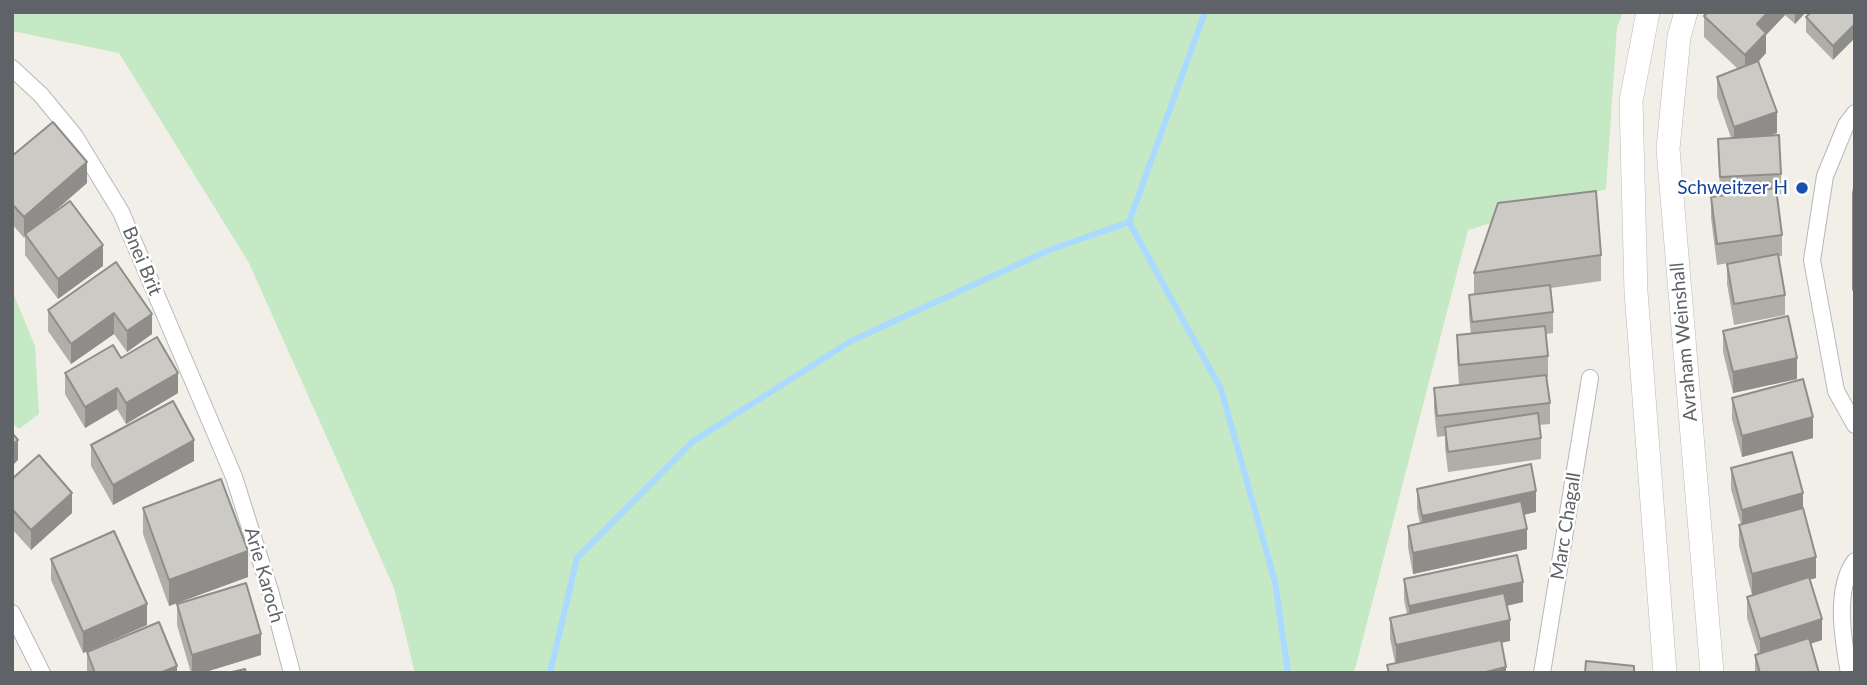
<!DOCTYPE html>
<html>
<head>
<meta charset="utf-8">
<style>
	body { margin:0 }
	#map { position:relative; width:1867px; height:685px; overflow:hidden; background:#f1efe8; font-family:Lato,sans-serif }
	canvas { display:block }
	.frame { position:absolute; inset:0; border:14px solid #5f6368; pointer-events:none }
</style>
</head>
<body>
<div id="map">
<canvas width="1867" height="685"></canvas>
<div class="frame"></div>
</div>
<script>
const context = document.querySelector('canvas').getContext('2d');
context.lineJoin = 'round';
function fillPath(path, color) { context.fillStyle = color; context.fill(path, 'evenodd'); }
function trace(path, color, width, dash) { context.strokeStyle = color; context.lineWidth = width; context.lineCap = dash ? 'butt' : 'round'; context.setLineDash(dash || []); context.stroke(path); }
function label(font, color, halo, rows, align = 'center') {
  context.font = font + ' Lato,sans-serif'; context.lineWidth = 5; context.setLineDash([]); context.textBaseline = 'middle'; context.strokeStyle = halo; context.fillStyle = color; for (const [text, x, y, turn = 0] of rows) {
    context.save(); context.translate(x, y); context.rotate((+turn || 0) * Math.PI / 180); context.textAlign = isNaN(turn) ? turn : align; if (halo) context.strokeText(text, 0, 0); context.fillText(text, 0, 0); context.restore();
  }
}
const green = new Path2D(`
	M12 12H1623L1617 27 1606 189 1468 230 1354 673H415L394 588 249 263 119 53 12 31Z
	M12 290 35 346 39 414 19 429 12 422Z`);
const stream = new Path2D(`
	M1205 12 1129 222 1221 389 1275 582 1288 673
	M550 673 577 558 692 442 851 341 1047 251 1129 222`);
const minor = new Path2D(`
	M12 68 41 95 74 135 121 212 234 477 271 594 292 673
	M1855 113 1846 125 1825 176 1812 260 1836 391 1855 425
	M12 613 42 673
	M1542 673 1590 378
	M1849 673C1843 640 1834 589 1855 561`);
const secondary = new Path2D(`
	M1648 12 1631 101 1636 292 1665 673
	M1686 12 1679 37 1668 149 1712 673`);
const wall = new Path2D(`
	M1708 12H1806L1795 24 1785 15 1766 35V53L1758 62 1777 133 1767 136 1781 174V194L1777 195 1782 235V256H1778L1785 295V315L1734 325 1727 284V264L1734 262 1717 265 1711 218V197L1720 196 1718 139 1731 138 1717 97V77L1738 69 1704 37V16Z
	M1853 12 1833 60 1806 32V17Z
	M12 156 87 183 46 219 103 266 58 299 25 255V236L24 238 12 224Z
	M1855 181V320L1853 315V194Z
	M1601 255V281L1551 288 1553 312V333L1546 334 1548 356V377H1547L1550 403V424L1539 425 1541 438V459L1448 472 1445 447V436L1437 437 1434 409V388L1459 385 1457 356V335L1471 334 1469 316V295H1474V273Z
	M116 262 152 334 127 352 114 334 71 364 48 331V310Z
	M1723 331 1797 379 1733 393 1723 352Z
	M121 358 178 393 126 424 117 409 85 428 65 394V373Z
	M1732 398 1813 438 1742 457 1732 419Z
	M91 445 194 461 113 505 91 466Z
	M1731 468 1803 508 1816 578 1810 579 1822 640 1810 644 1819 673H1755V655L1758 654 1747 618V597L1767 591 1752 595 1739 546V525H1741L1731 489Z
	M12 479 72 513 31 550 12 529Z
	M1417 489 1536 512 1524 515 1527 549 1413 574 1408 547V526L1420 524 1417 509Z
	M143 508 248 577 169 606 143 534Z
	M51 559 147 625 83 653 51 580Z
	M1404 579 1523 602 1507 606 1510 641 1501 642 1506 673H1387V665L1395 663 1390 638V618L1407 614 1404 600Z
	M177 604 261 655 202 673H191L177 625Z
	M87 652 177 673H87Z`);
const shadedWall = new Path2D(`
	M1768 12H1785V15L1766 35V53L1745 76V55L1757 24Z
	M1795 12H1806L1795 24Z
	M1855 24V38L1833 60V46Z
	M1777 112V133L1734 148V127Z
	M87 162V183L26 236 25 234 24 238V217Z
	M103 245V266L58 299V279Z
	M114 313V334L71 364V344Z
	M152 314V334L127 352V331Z
	M1797 358V379L1733 393V372Z
	M178 373V393L126 424V403Z
	M117 388V409L85 428V407Z
	M1813 417V438L1742 457V436Z
	M18 440V460L12 466V445Z
	M194 440V461L113 505V485Z
	M1536 491V512L1422 536V516Z
	M72 493V513L31 550V530Z
	M1803 493V514L1742 531V510Z
	M1527 529V549L1413 574V553Z
	M248 551V577L169 606V580Z
	M1816 557V578L1752 595V574Z
	M1523 582V602L1409 627V606Z
	M147 604V625L83 653V632Z
	M1822 619V640L1760 660V639Z
	M1510 620V641L1396 665V645Z
	M261 634V655L202 673H192V655Z
	M177 666V673H160Z
	M1506 667V673H1482Z`);
const building = new Path2D(`
	M1708 12H1768L1757 24 1766 33 1745 55 1704 16Z
	M1811 12H1853L1855 14V24L1833 46 1806 17Z
	M1758 61 1777 112 1734 127 1717 77Z
	M53 122 87 162 24 217 12 204V156Z
	M1779 135 1781 174 1720 177 1718 139Z
	M1855 181V294L1853 289V194Z
	M1776 188 1782 235 1717 244 1711 197Z
	M1596 191 1601 255 1474 273 1498 203Z
	M70 201 103 245 58 279 25 234Z
	M1778 254 1785 295 1734 304 1727 264Z
	M116 262 152 314 127 331 114 313 71 344 48 310Z
	M1550 285 1553 312 1472 322 1469 295Z
	M1788 316 1797 358 1733 372 1723 331Z
	M1545 326 1548 356 1459 365 1457 335Z
	M157 337 178 373 126 403 117 388 85 407 65 373 113 345 121 358Z
	M1546 375 1550 403 1437 416 1434 388Z
	M1803 379 1813 417 1742 436 1732 398Z
	M173 401 194 440 113 485 91 445Z
	M1538 413 1541 438 1448 452 1445 427Z
	M12 433 18 440 12 445Z
	M1792 452 1803 493 1742 510 1731 468Z
	M39 455 72 493 31 530 12 509V479Z
	M1531 464 1536 491 1422 516 1417 489Z
	M221 479 248 551 169 580 143 508Z
	M1521 501 1527 529 1413 553 1408 526Z
	M1803 508 1816 557 1752 574 1739 525Z
	M114 531 147 604 83 632 51 559Z
	M1517 555 1523 582 1409 606 1404 579Z
	M1809 577 1822 619 1760 639 1747 597Z
	M246 583 261 634 192 655 177 604Z
	M1504 593 1510 620 1396 645 1390 618Z
	M159 622 177 666 160 673H95L87 652Z
	M1809 638 1819 673H1760L1755 655Z
	M1501 640 1506 667 1482 673H1389L1387 665Z
	M1586 661 1634 666V673H1585Z
	M245 669 246 673H228Z`);
const markers = [
	[1802,188,7,"#1a4fb4"]
];
const transitNames = [
	["Schweitzer H",1788,188]
];
const streetNames = [
	["Bnei Brit",142,261,67],
	["Avraham Weinshall",1684,342,-95],
	["Marc Chagall",1566,526,-81],
	["Arie Karoch",264,575,74]
];
fillPath(green, '#c5e8c5');
trace(stream, '#aadaff', 6);
trace(minor, '#b5b8bc', 18);
trace(secondary, '#b6babf', 24);
trace(minor, '#fff', 16);
trace(secondary, '#fff', 23);
fillPath(wall, '#afaea9');
fillPath(shadedWall, '#8f8d8a');
fillPath(building, '#cccac5');
trace(building, '#8f8d8a', 2);
for (const [x, y, r, color] of markers) { const dot = new Path2D(); dot.arc(x, y, r, 0, 2 * Math.PI); context.fillStyle = color; context.fill(dot); trace(dot, '#fff', 2.5); }
label('19px', '#164399', '#fff', transitNames, 'right');
label('19px', '#5f6368', '#fff', streetNames);
</script>
</body>
</html>
